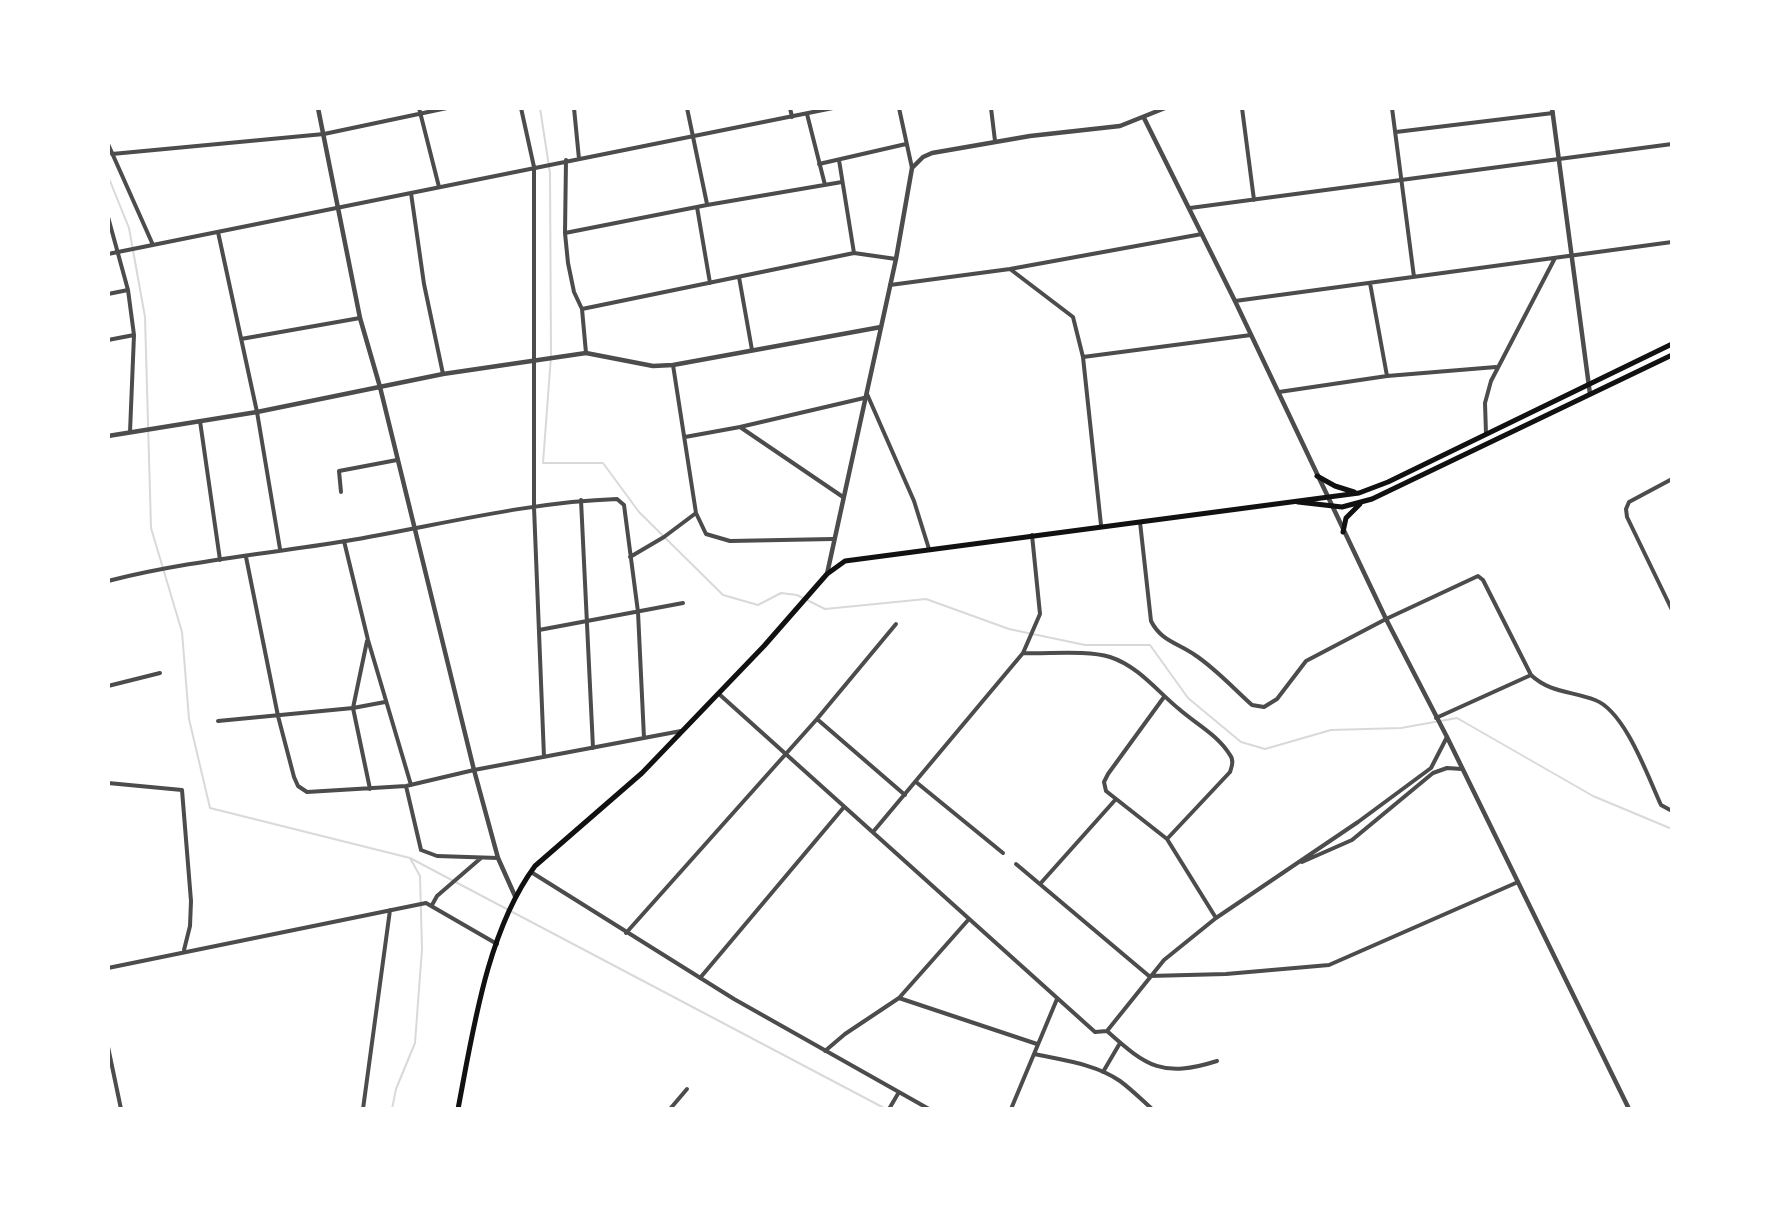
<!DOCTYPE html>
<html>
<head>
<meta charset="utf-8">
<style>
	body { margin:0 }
	#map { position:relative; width:1780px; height:1217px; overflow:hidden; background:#fff; font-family:Karla,sans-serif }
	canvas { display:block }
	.frame { position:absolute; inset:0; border:110px solid #fff; pointer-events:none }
</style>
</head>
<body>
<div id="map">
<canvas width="1780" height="1217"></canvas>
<div class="frame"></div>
</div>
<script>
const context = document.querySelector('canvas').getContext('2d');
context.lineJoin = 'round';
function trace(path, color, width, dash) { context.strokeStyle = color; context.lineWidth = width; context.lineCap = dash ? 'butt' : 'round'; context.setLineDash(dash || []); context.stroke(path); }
const stream = new Path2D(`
	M540 108 550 173 551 356 543 463H603L639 512 723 595 758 605 781 593 797 595 825 609 926 599 1009 629 1085 645H1150L1188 698 1241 742 1265 749 1331 730 1401 728 1457 718 1593 796 1672 829
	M108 176 129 228 145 317 151 528 182 632 189 719 210 808 410 858 886 1109
	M392 1109 396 1089 415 1043 422 949 420 876 410 858`);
const minor = new Path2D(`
	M419 108 439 187
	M521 108 534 167V507L544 757
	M574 108 579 159
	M687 108 707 204
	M790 108 792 117
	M899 108 912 168
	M991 108 995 141
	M1242 108 1254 200
	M1392 108 1414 277
	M807 114 825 185
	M1396 132 1553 113
	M108 144 153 245
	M112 154 324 134 447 108
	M566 160 565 233 568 263 574 292 582 309 586 353
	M839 160 854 253
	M819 164 906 144
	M411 193 424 284 443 374
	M697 207 710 283
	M1190 208 1672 144
	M108 217 128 290 134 335 130 432
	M218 232 257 412 280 549
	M565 233 707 205 842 182
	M108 254 833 108
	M1010 269 1073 317 1083 357
	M739 277 752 350
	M890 285 1010 269 1202 234
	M108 294 128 290
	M1235 301 1672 242
	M582 309 854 253 896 259
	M241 339 360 318
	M108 340 134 335
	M673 365 696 513 706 534 730 541 833 539
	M1387 376 1496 367
	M1279 392 1387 376 1370 283
	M867 394 914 501 929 549
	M200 421 220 560
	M1486 434 1485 403 1491 381 1555 258
	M685 437 740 427
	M1672 479 1629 502 1626 509 1627 517 1672 610
	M341 492 339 471 397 460
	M843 497 740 427 864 398
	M581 500 593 748
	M1140 522 1151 621C1161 641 1178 643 1195 655 1216 669 1233 688 1252 705L1264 707 1277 699 1306 661 1386 619 1478 576 1483 580 1531 675C1550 693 1572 691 1595 700 1625 711 1648 777 1661 805L1672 811
	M1101 525 1083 357 1251 335
	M344 541 368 640 411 785
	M246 557 278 716 294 777 298 786 307 792 406 786 474 770 681 731
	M630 557 664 537 696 513
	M108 581C186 561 267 554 346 541 436 526 526 502 617 499L624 505 638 612 644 738
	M539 630 683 603
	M367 641 353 708 370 789
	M1023 653C1049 654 1087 650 1110 657 1138 666 1157 691 1179 709 1196 724 1218 735 1230 755 1234 760 1232 766 1230 772L1167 839
	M108 686 160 673
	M719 694 1095 1032 1107 1031 1164 960 1216 918 1358 822 1431 768 1447 737
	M1164 697 1108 774 1104 782 1106 791 1167 839 1216 918
	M1436 718 1531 675
	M817 719 905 795
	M218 721 353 708 385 702
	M916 782 1003 853
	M108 783 182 790 191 901 190 926 184 950
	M406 786 421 850 437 856 498 858
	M873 832 1023 653 1040 614 1032 535
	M1302 862 1352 840 1433 773 1447 768 1462 769
	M1016 864 1149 976 1226 974 1329 965 1518 882
	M531 872 734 999 929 1109
	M1040 884 1116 799
	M432 905 437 896 481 858
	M626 933 817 719 896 624
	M108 968 426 903 497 944
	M700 978 844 807
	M899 998 1037 1044
	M1107 1031C1147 1067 1163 1078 1217 1061
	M108 1047 121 1109
	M825 1051 845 1034 899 998 969 919
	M1034 1054C1062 1060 1096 1064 1120 1081 1131 1089 1142 1100 1152 1109
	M1103 1072 1120 1043
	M363 1109 390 910
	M670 1109 687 1089
	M889 1109 899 1092
	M1011 1109 1057 999`);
const tertiary = new Path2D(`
	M318 108 360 318 380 387 474 770 498 858 515 896
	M1552 108 1590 394
	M1144 118 1235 301 1386 619 1447 737 1629 1109
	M108 436 257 412 443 374 586 353 653 366 673 365 881 327
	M827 574 896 259 912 168 923 157 932 153 1030 136 1120 126 1165 108`);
const secondary = new Path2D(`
	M1317 476 1335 486 1354 492
	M1298 502 1342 507 1372 499 1672 355
	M1343 532 1346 518 1360 504
	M458 1109C473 1031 487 931 535 866L642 773 764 646 827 574 845 561 1359 493 1388 482 1672 344`);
trace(stream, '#d9d9d9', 2);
trace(minor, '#4c4c4c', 4);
trace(tertiary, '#4c4c4c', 4.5);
trace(secondary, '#111', 5);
</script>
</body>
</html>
